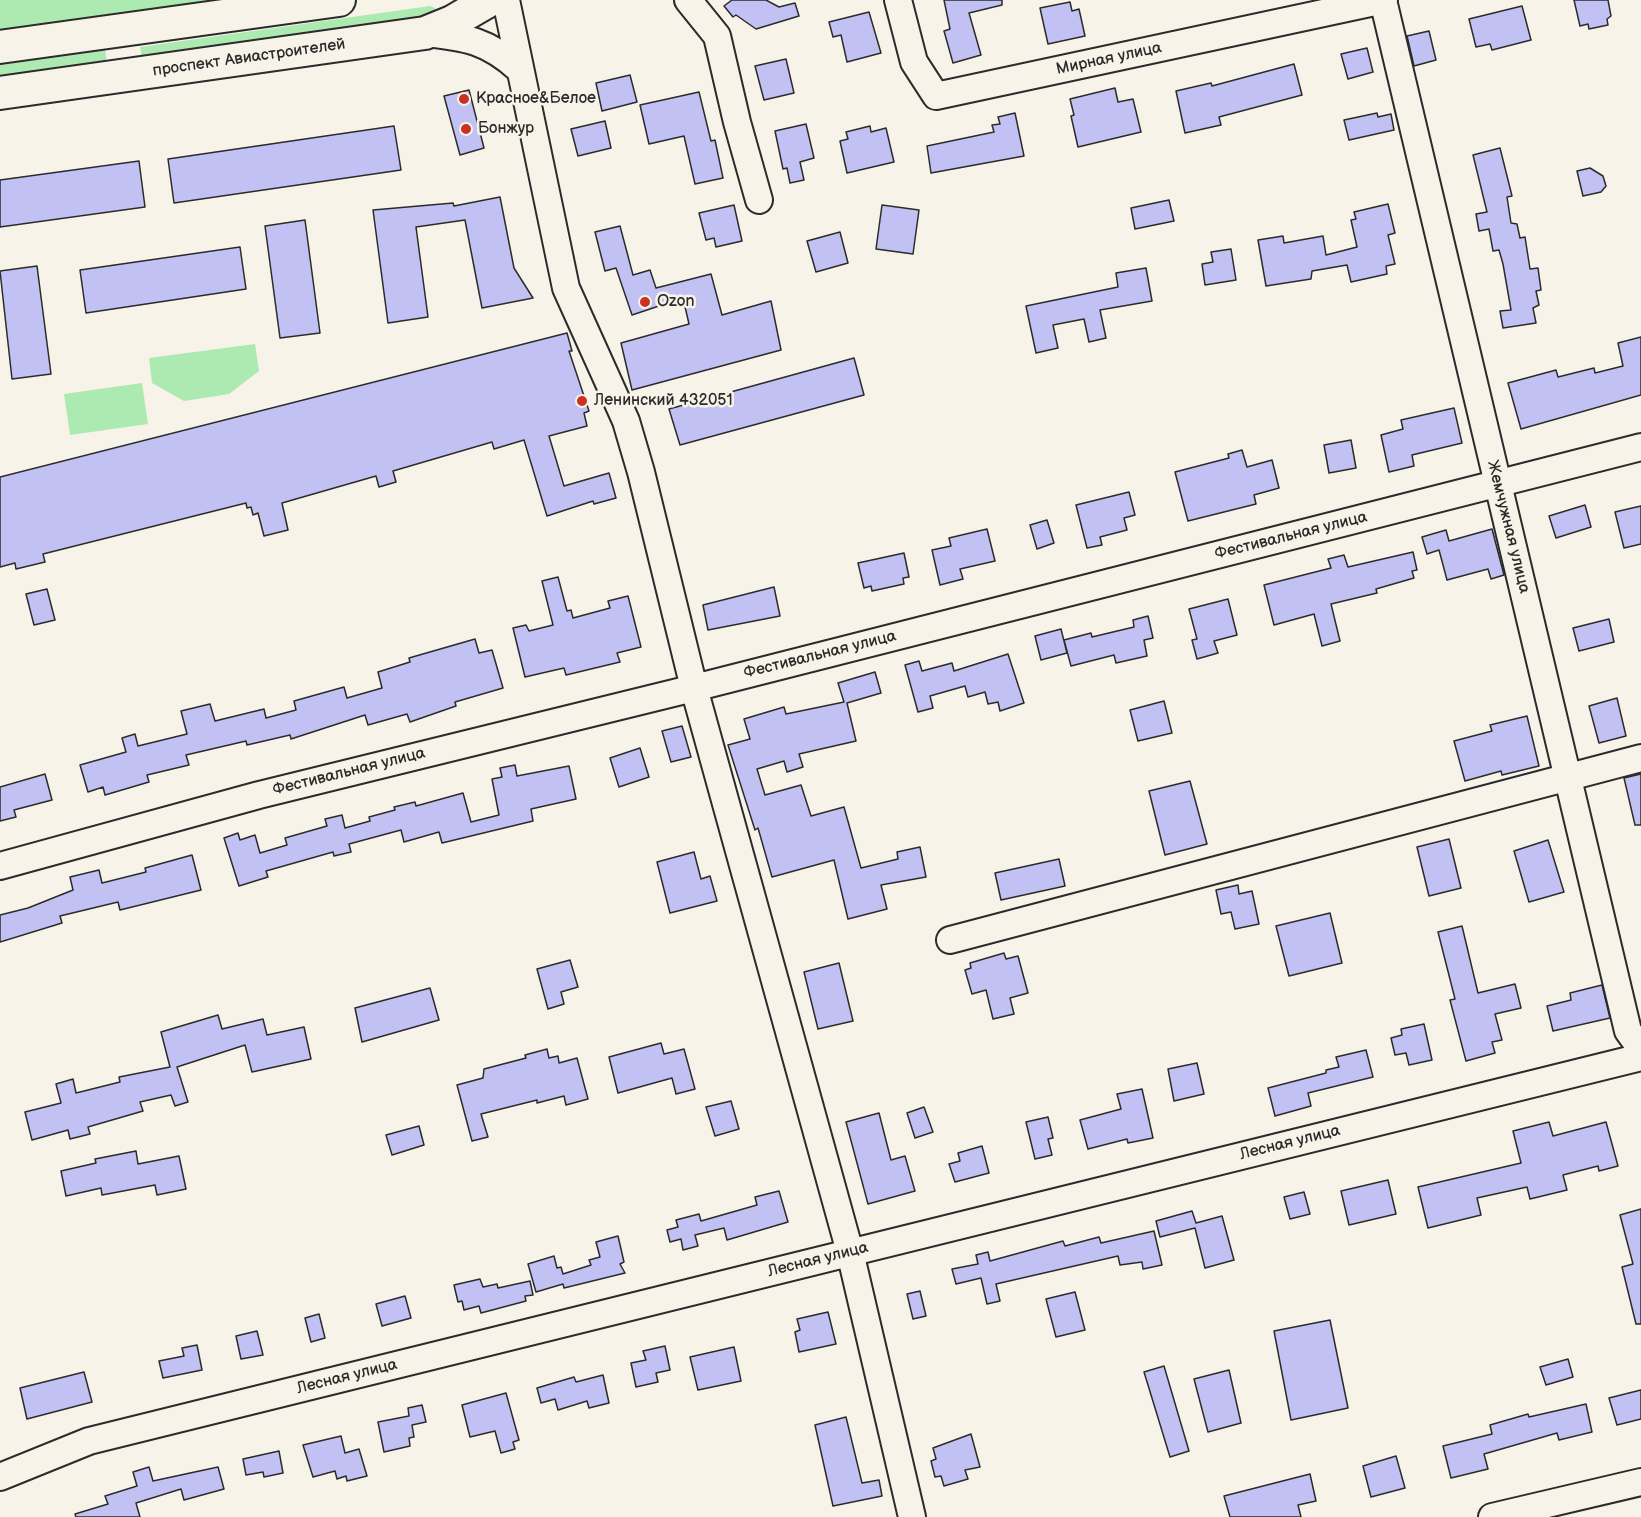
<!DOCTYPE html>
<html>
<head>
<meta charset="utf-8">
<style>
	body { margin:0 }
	canvas { display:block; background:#f7f3e8 }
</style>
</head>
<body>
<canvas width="1641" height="1517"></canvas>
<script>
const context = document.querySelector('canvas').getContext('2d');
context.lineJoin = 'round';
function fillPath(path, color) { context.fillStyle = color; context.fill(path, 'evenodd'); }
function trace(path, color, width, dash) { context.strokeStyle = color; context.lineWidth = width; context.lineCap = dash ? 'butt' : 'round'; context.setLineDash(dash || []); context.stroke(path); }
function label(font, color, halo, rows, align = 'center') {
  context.font = font + ' "Balsamiq Sans",sans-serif'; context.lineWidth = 5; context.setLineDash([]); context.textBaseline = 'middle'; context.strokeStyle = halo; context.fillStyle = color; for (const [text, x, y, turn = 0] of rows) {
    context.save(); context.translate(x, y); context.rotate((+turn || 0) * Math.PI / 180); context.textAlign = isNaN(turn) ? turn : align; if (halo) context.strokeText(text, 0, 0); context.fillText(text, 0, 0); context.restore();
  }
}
const green = new Path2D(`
	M0 0H220L0 31Z
	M430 6 435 8 434 13 429 18 143 62 140 47Z
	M105 50 107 65 0 81V65Z
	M255 344 259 371 229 394 184 401 152 383 149 358Z
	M142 383 148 424 70 435 64 394Z`);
const building = new Path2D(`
	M732 0H766L779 7 795 3 799 16 756 29 736 15 733 17 724 6Z
	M944 0H1002V5L969 13 981 55 953 63 944 31 950 29Z
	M1574 0H1608L1611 16 1607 19 1608 25 1589 29 1588 24 1580 26Z
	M1070 2 1072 11 1079 9 1085 36 1048 44 1040 8Z
	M1522 6 1531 40 1492 50 1490 44 1476 47 1469 19Z
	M869 12 881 53 847 62 841 35 833 37 829 22Z
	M1429 31 1436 60 1414 66 1407 36Z
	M1367 48 1373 72 1348 79 1341 54Z
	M786 59 794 93 764 100 755 66Z
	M1294 64 1302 95 1219 117 1221 125 1185 133 1176 91 1211 83 1212 86Z
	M630 75 637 102 602 111 596 83Z
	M1115 88 1118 102 1133 99 1141 132 1078 147 1071 116 1074 115 1070 99Z
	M469 90 484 148 460 155 444 96Z
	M699 92 711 141 715 140 723 178 695 184 684 136 649 144 640 105Z
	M1015 113 1024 156 931 173 927 146 994 132 992 125 1000 124 998 117Z
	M1377 113 1378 117 1391 114 1394 130 1349 140 1344 120Z
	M605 121 611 148 578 156 571 129Z
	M806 124 814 158 800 162 804 180 790 183 787 168 783 169 775 131Z
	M394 126 401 170 174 203 168 159Z
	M870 126 871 132 886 128 894 162 847 173 840 141 848 139 846 132Z
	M1500 148 1512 196 1507 197 1511 223 1517 224 1520 238 1525 237 1530 269 1538 268 1541 290 1536 291 1539 305 1533 308 1536 323 1503 328 1500 311 1511 310 1503 264 1499 250 1493 251 1489 229 1479 231 1476 214 1487 212 1473 155Z
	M139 161 145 207 0 227V180Z
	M1590 168 1603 176 1606 186 1601 192 1583 196 1577 171Z
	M500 197 514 268 533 298 482 308 465 220 416 227 428 317 388 323 373 210 453 203 454 206Z
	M1169 200 1174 221 1135 229 1131 208Z
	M1388 204 1395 233 1388 235 1395 264 1386 266 1387 274 1351 282 1347 265 1312 271 1311 279 1266 286 1258 240 1283 236 1284 243 1323 236 1326 255 1357 247 1351 220 1356 219 1354 212Z
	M734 205 742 241 716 247 714 238 706 240 699 213Z
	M882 205 919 210 913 254 876 249Z
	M305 220 320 333 280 338 265 226Z
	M620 226 633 275 650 270 656 288 711 274 722 315 771 301 781 350 632 390 621 343 689 324 683 298 632 315 616 268 605 271 595 232Z
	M840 232 848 263 816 272 807 241Z
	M240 247 246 289 86 313 80 270Z
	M1231 249 1236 280 1205 285 1202 264 1213 262 1211 252Z
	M37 266 51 374 12 379 0 271Z
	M1146 268 1152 301 1100 310 1106 338 1089 342 1084 319 1053 325 1058 348 1036 353 1026 306 1118 287 1116 273Z
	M567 333 572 351H569L589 411 584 413 587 426 549 436 564 486 609 473 616 498 594 504 593 501 547 516 524 440 494 449 492 442 393 471 396 482 379 487 376 476 282 503 288 530 264 536 258 513 253 515 251 507 247 508 246 503 43 554 45 562 16 569 15 563 0 567V477Z
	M1641 337V395L1521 429 1508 383 1556 370 1558 377 1594 368 1595 373 1623 366 1618 343Z
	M854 358 864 395 680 445 669 409Z
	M1454 408 1462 443 1412 455 1414 466 1389 472 1381 435 1403 429 1401 420Z
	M1351 440 1356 468 1329 473 1324 445Z
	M1242 450 1247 467 1272 460 1279 488 1254 495 1256 504 1188 521 1175 472 1229 458 1228 454Z
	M1129 492 1135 515 1124 518 1127 530 1100 537 1102 545 1087 548 1076 505Z
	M1585 505 1591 527 1556 538 1549 516Z
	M1641 506V544L1624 548 1615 512Z
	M1047 520 1054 543 1037 549 1030 525Z
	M987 529 995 561 960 569 963 579 940 585 932 550 951 546 949 538Z
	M1492 529 1504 575 1491 579 1488 569 1447 580 1439 550 1427 554 1422 537 1446 530 1449 541Z
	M1413 552 1417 570 1412 571 1414 578 1376 589 1377 593 1331 604 1340 641 1322 646 1314 614 1274 625 1264 585 1331 568 1328 559 1344 555 1348 567Z
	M904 553 909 577 903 578 904 584 872 591 871 586 864 588 858 563Z
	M558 577 567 611 571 610 573 618 610 608 608 601 628 596 641 647 617 653 620 662 566 675 564 668 525 677 513 628 526 625 529 631 553 625 542 581Z
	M774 587 780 616 708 630 703 605Z
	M47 589 55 620 34 625 26 594Z
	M1228 599 1237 635 1214 641 1218 653 1197 659 1192 640 1197 639 1189 609Z
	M1148 616 1153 638 1144 640 1147 656 1116 663 1114 655 1071 666 1064 640 1091 633 1092 637 1134 627 1133 620Z
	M1609 619 1614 642 1579 651 1573 628Z
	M1061 629 1067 653 1041 660 1035 636Z
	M475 639 479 653 492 650 503 688 455 702 456 706 410 722 407 714 368 725 365 715 291 739 290 735 247 745 246 741 186 755 189 765 147 775 149 782 105 795 103 787 88 792 80 765 126 752 122 738 135 734 138 746 187 734 181 711 210 704 215 721 264 709 266 718 296 710 294 701 344 687 347 698 382 688 378 672 410 662 409 658Z
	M1008 654 1024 703 1000 711 998 702 988 704 985 692 968 697 965 686 930 696 933 708 918 712 905 665 919 661 922 671 952 663 954 671Z
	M875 672 881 693 847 703 856 741 799 754 803 767 787 772 784 761 757 769 765 795 801 785 811 816 844 807 861 868 898 859 897 852 920 847 926 877 881 885 887 909 848 919 834 860 772 877 758 828 755 830 728 745 750 739 744 719 784 707 786 714 844 702 838 683Z
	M1617 698 1626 736 1599 743 1589 706Z
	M1164 701 1172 733 1138 741 1130 710Z
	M1527 716 1539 766 1502 775 1501 771 1465 781 1454 741 1492 731 1490 725Z
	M682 726 691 757 671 762 662 731Z
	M640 748 649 777 619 787 610 758Z
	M515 765 517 776 569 766 576 799 531 809 533 821 442 843 439 832 404 842 401 830 349 844 351 852 334 856 333 852 266 871 268 877 239 886 224 838 238 833 240 840 255 835 260 853 287 845 285 838 327 826 325 819 342 815 345 828 370 821 369 817 395 810 394 807 415 802 416 806 463 793 471 822 499 815 492 779 502 777 500 768Z
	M45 774 52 800 14 810 16 817 0 821V787Z
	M1641 774V825H1635L1624 778Z
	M1190 781 1207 844 1165 855 1149 791Z
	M1449 839 1461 888 1429 896 1417 847Z
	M1548 840 1564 892 1529 902 1514 851Z
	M694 852 701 879 710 876 717 901 670 913 657 862Z
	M192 855 201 890 120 910 118 902 60 916 62 923 0 942V915L28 908 73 890 70 877 99 870 102 883 146 872 145 868Z
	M1059 859 1065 886 1001 900 995 873Z
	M1238 885 1239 894 1252 891 1259 924 1235 929 1231 912 1221 914 1216 890Z
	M1330 913 1342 963 1289 976 1276 926Z
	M1462 926 1478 993 1515 984 1521 1008 1495 1014 1502 1040 1492 1042 1495 1053 1466 1061 1450 1000 1455 999 1438 932Z
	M1004 953 1006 959 1018 956 1028 993 1010 998 1014 1014 993 1019 986 990 972 994 965 970 971 968 970 963Z
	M570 960 578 987 561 992 564 1004 548 1009 537 969Z
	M839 963 853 1021 818 1029 804 972Z
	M1602 985 1610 1018 1553 1031 1547 1006 1571 1000 1570 993Z
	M430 988 439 1020 362 1042 355 1008Z
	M218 1015 222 1029 263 1019 267 1035 304 1027 311 1059 252 1072 245 1045 177 1067 188 1102 175 1106 171 1095 140 1102 143 1111 88 1127 90 1134 70 1139 68 1130 32 1140 25 1112 61 1103 56 1084 73 1079 76 1093 120 1082 119 1077 170 1067 161 1032Z
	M1424 1024 1432 1060 1409 1065 1406 1053 1395 1055 1391 1038 1402 1035 1401 1029Z
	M661 1043 664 1054 684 1049 695 1089 676 1094 672 1078 618 1093 609 1057Z
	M547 1049 549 1058 558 1056 559 1063 577 1058 588 1099 566 1105 564 1096 537 1103V1100L481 1114 488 1137 472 1141 457 1085 483 1078 484 1069 526 1058 525 1055Z
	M1366 1050 1373 1077 1308 1093 1311 1106 1275 1116 1268 1088 1326 1073V1070L1339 1067 1336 1057Z
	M1197 1063 1204 1094 1174 1101 1168 1069Z
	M1142 1089 1153 1138 1128 1143 1127 1139 1088 1149 1080 1120 1121 1109 1117 1094Z
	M731 1101 739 1129 715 1136 706 1107Z
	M924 1107 933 1132 915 1138 907 1113Z
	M879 1113 891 1160 905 1156 915 1191 868 1204 846 1122Z
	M1048 1117 1053 1138 1048 1139 1052 1155 1035 1159 1026 1122Z
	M1549 1122 1553 1136 1606 1122 1618 1166 1599 1171 1598 1166 1563 1175 1567 1190 1530 1199 1527 1187 1477 1198 1481 1215 1428 1228 1418 1187 1521 1163 1513 1131Z
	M419 1126 424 1145 392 1155 386 1135Z
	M982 1146 989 1173 955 1182 949 1164 960 1161 958 1153Z
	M136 1151 138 1164 179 1156 186 1189 157 1195 155 1185 102 1195 101 1188 66 1196 61 1171 96 1163 95 1159Z
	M1388 1180 1396 1214 1349 1225 1341 1191Z
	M779 1191 788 1222 727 1240 724 1228 695 1235 698 1246 683 1250 681 1239 670 1242 667 1230 678 1227 676 1220 699 1214 701 1221 757 1205 755 1197Z
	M1304 1192 1310 1214 1290 1219 1284 1197Z
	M1641 1209V1324H1636L1622 1267 1633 1264 1620 1215Z
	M1192 1211 1196 1223 1222 1216 1234 1260 1205 1268 1195 1228 1160 1237 1156 1221Z
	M1154 1231 1162 1265 1143 1269 1142 1262 1120 1265 1118 1256 996 1284 1000 1301 987 1304 981 1278 956 1284 952 1269 978 1264 976 1255 988 1252 990 1261 1063 1241 1065 1246 1099 1237 1101 1243Z
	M618 1236 624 1262 620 1264 625 1273 564 1288 563 1284 536 1292 528 1264 554 1256 557 1268 561 1267 563 1274 591 1265 589 1260 600 1257 596 1242Z
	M480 1279 483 1287 497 1284 498 1288 530 1281 533 1295 525 1296 526 1301 481 1313 479 1306 464 1310 462 1301 458 1302 454 1285Z
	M920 1291 926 1316 913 1319 907 1294Z
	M1075 1292 1085 1330 1056 1337 1046 1299Z
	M405 1296 411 1318 382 1326 376 1304Z
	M828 1312 836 1344 799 1352 795 1332 800 1330 797 1319Z
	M319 1314 325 1338 311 1342 305 1318Z
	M1330 1320 1348 1408 1291 1420 1274 1331Z
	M257 1331 263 1355 241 1359 236 1336Z
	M197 1345 202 1370 163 1378 159 1361 184 1356 182 1348Z
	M665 1346 670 1370 656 1373 658 1382 636 1387 631 1363 646 1360 643 1351Z
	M734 1347 741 1381 698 1390 690 1357Z
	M1568 1359 1573 1377 1546 1385 1540 1367Z
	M1164 1366 1189 1451 1170 1457 1144 1372Z
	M1229 1370 1241 1423 1208 1432 1194 1379Z
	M84 1372 92 1402 27 1419 20 1388Z
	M603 1375 609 1403 589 1408 587 1401 558 1410 555 1399 541 1403 537 1388 574 1377 576 1382Z
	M1641 1390V1419L1617 1425 1609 1398Z
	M506 1393 519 1440 513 1442 515 1449 501 1453 495 1431 470 1437 462 1405Z
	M1586 1404 1592 1432 1559 1440 1557 1433 1484 1454 1488 1469 1451 1478 1443 1446 1492 1434 1490 1425 1528 1414 1529 1417Z
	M422 1405 426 1422 412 1425 414 1437 409 1438 410 1446 384 1452 378 1422 409 1416 408 1408Z
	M846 1417 862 1483 879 1480 882 1496 833 1506 815 1425Z
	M971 1434 980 1467 965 1470 968 1479 944 1486 941 1476 935 1477 931 1461 936 1459 933 1448Z
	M341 1436 345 1453 359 1449 367 1476 347 1481 346 1476 337 1479 335 1471 313 1477 303 1445Z
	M279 1451 283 1473 264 1477 263 1472 246 1475 243 1459Z
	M1396 1456 1405 1488 1371 1497 1363 1466Z
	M149 1467 153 1481 218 1467 224 1489 184 1500 181 1489 136 1503 140 1517H76L75 1514 108 1504 105 1496 137 1486 133 1472Z
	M1310 1474 1316 1501 1298 1505 1301 1517H1230L1224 1496Z`);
const minor = new Path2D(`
	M506 0 566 288 626 421 641 472 694 688 850 1252 912 1517
	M688 0 717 36 737 122 759 200
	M898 0 914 62 936 96 1384 0
	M1383 0 1628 1031 1641 1049
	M425 33C466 37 488 41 519 69
	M0 866 259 795 694 688 1641 447
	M950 940 1641 758
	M0 1477 89 1441 1641 1057
	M1492 1517 1641 1482`);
const major = new Path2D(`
	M0 47 339 0
	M0 93 425 33 452 22 490 0`);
const markers = [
	[464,99,6,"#c8321e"],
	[466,129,6,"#c8321e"],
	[645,302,6,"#c8321e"],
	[582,401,6,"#c8321e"]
];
const streetNames = [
	["проспект Авиастроителей",249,58,-8],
	["Мирная улица",1109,59,-12],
	["Жемчужная улица",1508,527,76],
	["Фестивальная улица",1291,536,-14],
	["Фестивальная улица",820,655,-14],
	["Фестивальная улица",349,772,-14],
	["Лесная улица",1290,1143,-14],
	["Лесная улица",818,1260,-14],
	["Лесная улица",347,1377,-14]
];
const poiNames = [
	["Красное&Белое",476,99],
	["Бонжур",478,129],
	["Ozon",657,302],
	["Ленинский 432051",594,401]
];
fillPath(green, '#aceab1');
fillPath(building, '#c2c1f4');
trace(building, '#2b2b2b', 1.5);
trace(minor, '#2b2b2b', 30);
trace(major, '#2b2b2b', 36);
trace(minor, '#f7f3e8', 26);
trace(major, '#f7f3e8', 32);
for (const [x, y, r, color] of markers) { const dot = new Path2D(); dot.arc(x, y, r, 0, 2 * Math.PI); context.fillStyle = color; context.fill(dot); trace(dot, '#f7f3e8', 2); }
label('16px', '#2b2b2b', '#f7f3e8', streetNames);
label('16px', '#2b2b2b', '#f7f3e8', poiNames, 'left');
</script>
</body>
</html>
